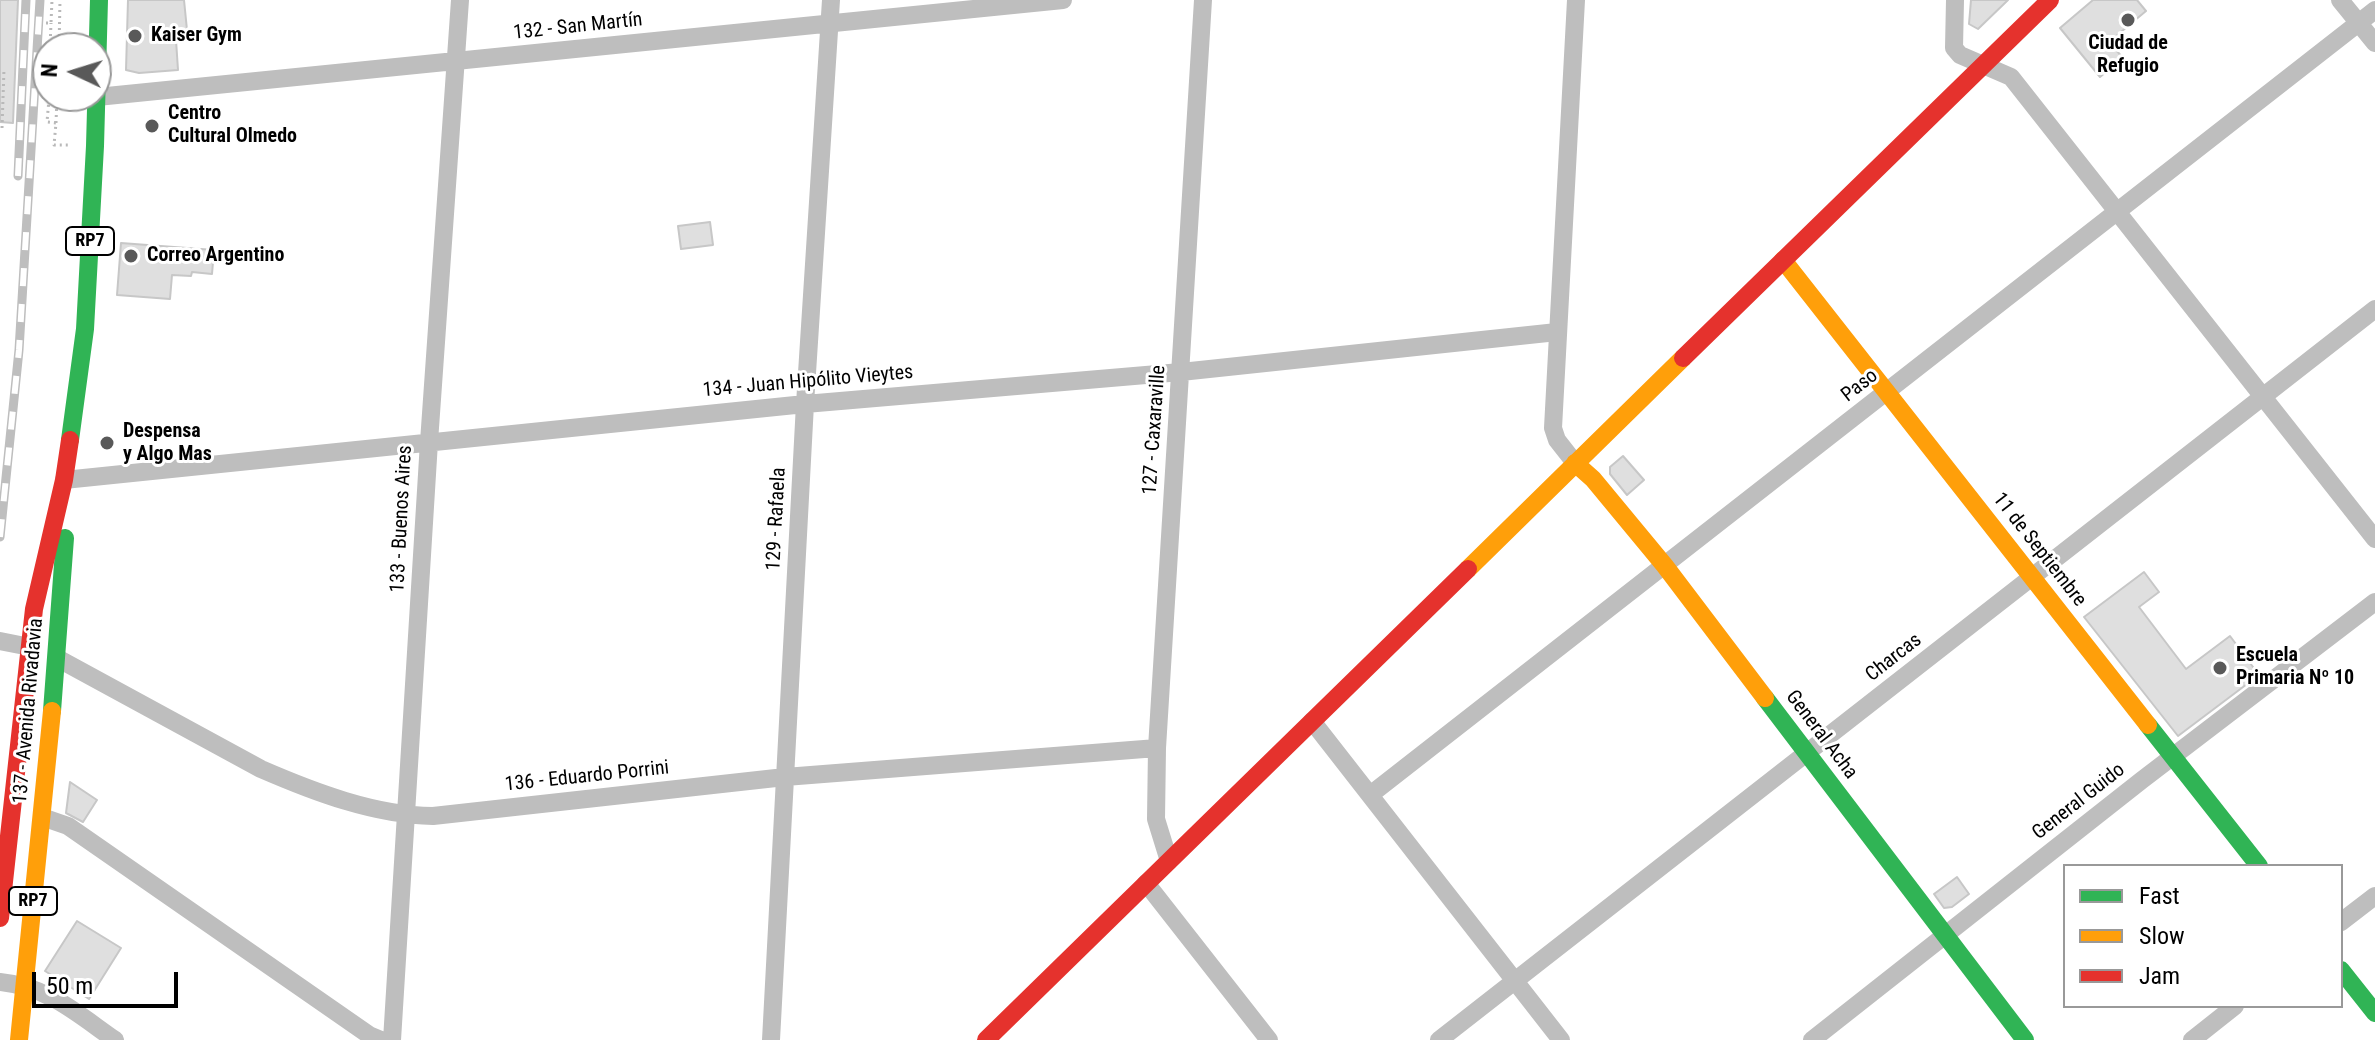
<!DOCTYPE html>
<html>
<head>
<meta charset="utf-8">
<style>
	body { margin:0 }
	#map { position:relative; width:2375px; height:1040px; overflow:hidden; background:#fff; font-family:"Roboto Condensed",sans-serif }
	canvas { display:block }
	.legend { position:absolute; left:2063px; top:864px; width:280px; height:144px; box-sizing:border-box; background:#fff; border:2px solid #999; margin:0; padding:10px 14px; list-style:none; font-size:24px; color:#000 }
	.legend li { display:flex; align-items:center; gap:16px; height:40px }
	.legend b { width:40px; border:2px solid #999 }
	.north { position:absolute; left:32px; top:32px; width:80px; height:80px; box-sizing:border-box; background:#fff; border:2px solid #999; border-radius:50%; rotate:274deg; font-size:22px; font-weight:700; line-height:32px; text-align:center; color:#000 }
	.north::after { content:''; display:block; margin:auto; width:28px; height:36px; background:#595959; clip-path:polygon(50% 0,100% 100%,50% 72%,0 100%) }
	.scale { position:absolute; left:32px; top:972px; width:146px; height:36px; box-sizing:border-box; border:4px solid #000; border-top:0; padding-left:10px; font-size:24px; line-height:28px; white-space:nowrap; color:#000; -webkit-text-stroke:6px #fff; paint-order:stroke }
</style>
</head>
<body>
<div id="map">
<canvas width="2375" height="1040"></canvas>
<ul class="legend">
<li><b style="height:10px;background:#30b455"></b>Fast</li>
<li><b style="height:10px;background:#ff9f0a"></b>Slow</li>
<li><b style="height:10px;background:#e5322d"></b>Jam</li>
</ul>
<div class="north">N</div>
<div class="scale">50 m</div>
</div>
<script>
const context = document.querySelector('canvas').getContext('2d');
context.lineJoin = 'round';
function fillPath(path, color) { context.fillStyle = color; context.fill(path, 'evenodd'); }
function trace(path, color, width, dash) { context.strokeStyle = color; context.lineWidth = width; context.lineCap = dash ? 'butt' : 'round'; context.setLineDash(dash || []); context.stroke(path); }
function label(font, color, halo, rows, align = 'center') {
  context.font = font + ' "Roboto Condensed",sans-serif'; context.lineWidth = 6; context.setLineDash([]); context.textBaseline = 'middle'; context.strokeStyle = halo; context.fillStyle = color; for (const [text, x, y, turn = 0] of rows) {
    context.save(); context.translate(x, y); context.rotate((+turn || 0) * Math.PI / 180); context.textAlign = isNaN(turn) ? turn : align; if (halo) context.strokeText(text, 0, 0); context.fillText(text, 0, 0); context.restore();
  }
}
const building = new Path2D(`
	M0 0H18L13 123 0 122Z
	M128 0H184L188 40H176L178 70 139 73 126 70Z
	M1971 0H2008L1978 29 1969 24Z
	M2093 0H2137L2146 11 2109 42 2123 58 2100 77 2060 28Z
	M710 222 713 245 681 249 678 226Z
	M121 243 214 250 212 274 192 272 191 276 172 275 170 299 117 295Z
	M1623 456 1644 480 1627 495 1610 474V467Z
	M2144 572 2159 592 2139 607 2186 669 2230 636 2259 675 2178 736 2084 617Z
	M70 782 97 800 83 822 66 813Z
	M1957 877 1969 894 1952 907 1944 908 1934 894Z
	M77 921 121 948 89 999 45 971Z`);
const path = new Path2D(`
	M46 23H51L52 0
	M50 48 51 23
	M59 48 60 0
	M49 99 47 122 56 123 54 145H71
	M56 123 57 96
	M2 128 4 69`);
const street = new Path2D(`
	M1955 0 1954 48 1960 55 2011 77 2375 539
	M2340 0 2375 43
	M97 97 1063 0
	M1575 463 1557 440 1553 428 1576 0
	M64 480 805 404 1181 372 1557 332
	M0 641 30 647
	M57 658 261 769C314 792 374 815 433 816L785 777 1157 748
	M1312 721 1561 1040
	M1370 795 2375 10
	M42 817 68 826 369 1035 381 1040
	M1169 861 1156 819 1157 748 1203 0
	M1146 883 1269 1040
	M2341 922 2375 896
	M0 982C49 987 76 1013 115 1040
	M392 1040 429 442 460 0
	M771 1040 805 404 831 0
	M1439 1040 2375 309
	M1812 1040 2142 780 2375 602
	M2192 1040 2235 1006`);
const fast = new Path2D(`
	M70 440 85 329 95 146 99 0
	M1765 698 2025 1040
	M52 711 65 538
	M2148 725 2259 866
	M2341 970 2375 1013`);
const slow = new Path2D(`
	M1783 260 2148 725
	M1575 463 1593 479 1665 566 1765 698
	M1468 569 1683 358
	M19 1040 52 711`);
const jam = new Path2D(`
	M1683 358 2050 0
	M0 918 34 609 64 480 70 440
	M986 1040 1468 569`);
const rail = new Path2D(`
	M18 176 26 0
	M0 537 19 350 40 0`);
const markers = [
	[2128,20,8,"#595959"],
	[135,36,8,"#595959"],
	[152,126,8,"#595959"],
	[131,256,8,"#595959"],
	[107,443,8,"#595959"],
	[2220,668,8,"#595959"]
];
const shields = [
	[90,241,48],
	[33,901,48]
];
const shieldNames = [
	["RP7",90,241],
	["RP7",33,901]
];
const streetNames = [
	["132 - San Martín",578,27,-6],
	["134 - Juan Hipólito Vieytes",808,382,-5],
	["Paso",1860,386,-38],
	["127 - Caxaraville",1155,430,-86],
	["133 - Buenos Aires",402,519,-87],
	["129 - Rafaela",777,519,-87],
	["11 de Septiembre",2039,550,52],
	["Charcas",1894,658,-38],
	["137 - Avenida Rivadavia",29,711,-85],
	["General Acha",1821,735,53],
	["136 - Eduardo Porrini",587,777,-6],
	["General Guido",2079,802,-38]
];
const poiNames = [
	["Kaiser Gym",151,36],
	["Ciudad de",2128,44,"center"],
	["Refugio",2128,67,"center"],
	["Centro",168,114],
	["Cultural Olmedo",168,137],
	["Correo Argentino",147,256],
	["Despensa",123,432],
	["y Algo Mas",123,455],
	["Escuela",2236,656],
	["Primaria Nº 10",2236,679]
];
fillPath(building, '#dfdfdf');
trace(building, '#c7c7c7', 2);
trace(path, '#b9b9b9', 3, [2, 4]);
trace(street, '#bebebe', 18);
trace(fast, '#30b455', 18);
trace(slow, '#ff9f0a', 18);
trace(jam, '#e5322d', 18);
trace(rail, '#bebebe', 9);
trace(rail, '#fff', 6, [18]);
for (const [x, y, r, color] of markers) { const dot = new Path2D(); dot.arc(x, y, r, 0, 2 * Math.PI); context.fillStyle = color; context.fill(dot); trace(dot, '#fff', 3); }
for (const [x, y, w] of shields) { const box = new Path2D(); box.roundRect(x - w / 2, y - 14, w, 28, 6); context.fillStyle = '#fff'; context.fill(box); trace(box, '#000', 2); }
label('bold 18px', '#000', null, shieldNames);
label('20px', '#000', '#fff', streetNames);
label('bold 20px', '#000', '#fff', poiNames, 'left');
</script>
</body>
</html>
